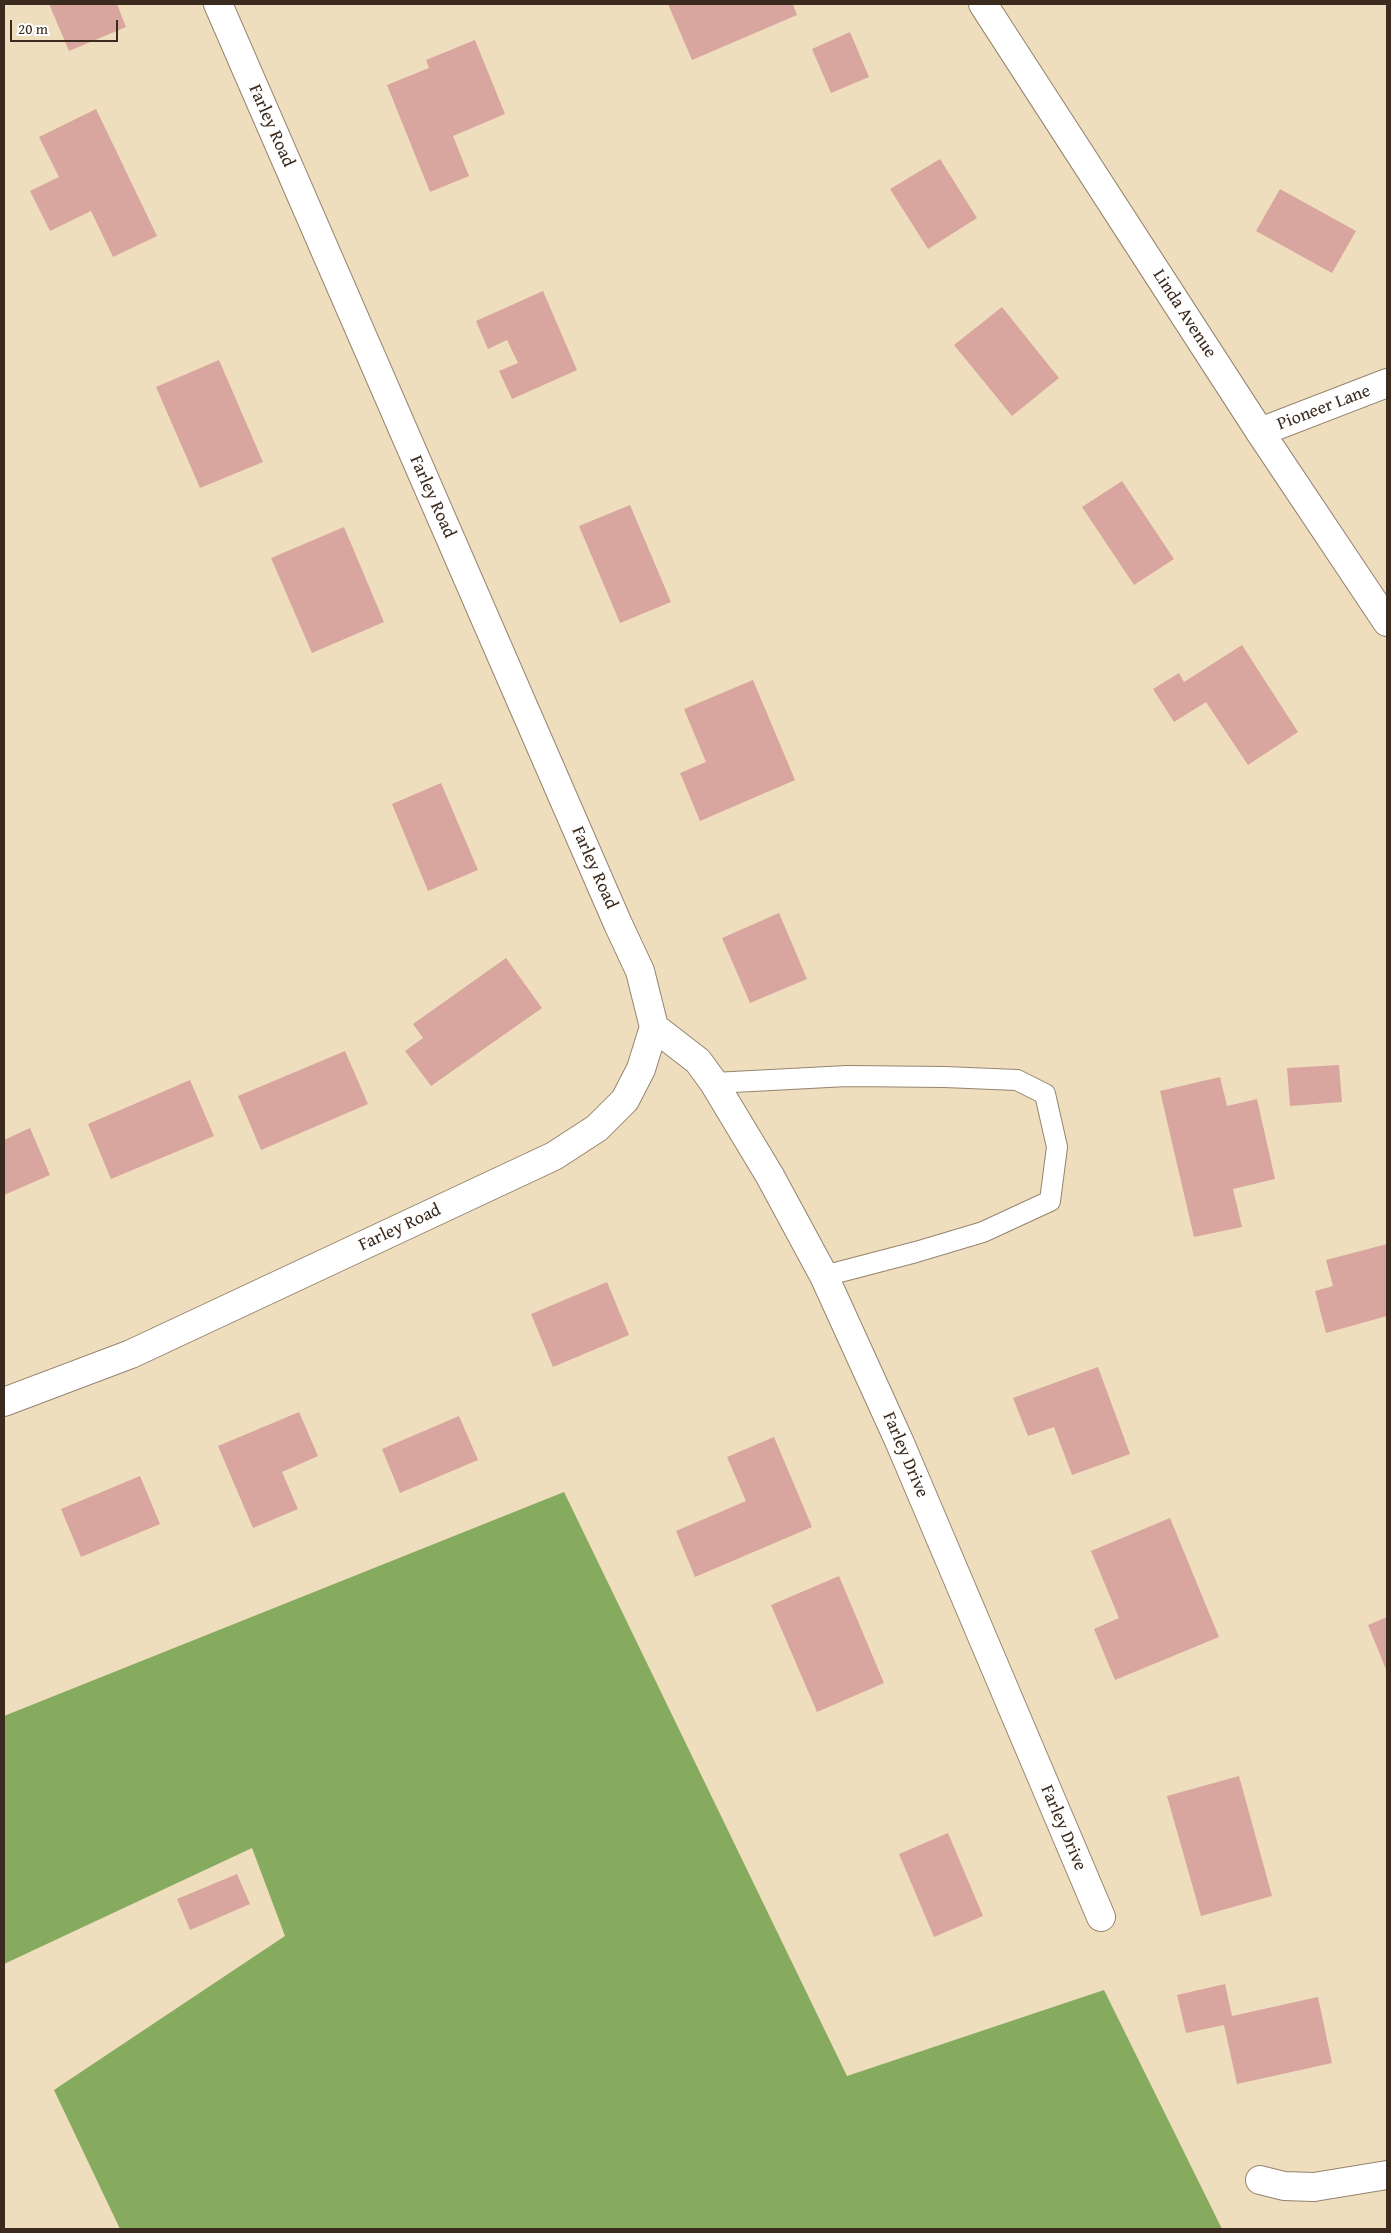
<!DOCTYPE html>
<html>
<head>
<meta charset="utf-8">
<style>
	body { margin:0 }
	#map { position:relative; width:1391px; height:2233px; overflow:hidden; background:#efdebd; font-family:"Gentium Book Plus",serif }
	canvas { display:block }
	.frame { position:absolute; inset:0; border:5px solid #3b2a1e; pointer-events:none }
	.scale { position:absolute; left:10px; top:20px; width:108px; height:22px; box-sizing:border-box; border:2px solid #3b2a1e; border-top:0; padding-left:6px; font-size:15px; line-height:18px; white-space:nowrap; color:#3b2a1e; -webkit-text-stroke:4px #fff; paint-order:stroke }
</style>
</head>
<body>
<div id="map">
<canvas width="1391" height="2233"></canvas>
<div class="frame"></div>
<div class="scale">20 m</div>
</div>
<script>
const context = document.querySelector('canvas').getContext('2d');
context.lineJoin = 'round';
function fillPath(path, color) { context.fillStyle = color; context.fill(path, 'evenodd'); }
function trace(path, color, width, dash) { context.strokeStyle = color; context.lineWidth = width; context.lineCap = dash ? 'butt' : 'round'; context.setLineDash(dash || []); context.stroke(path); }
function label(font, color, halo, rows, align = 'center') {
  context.font = font + ' "Gentium Book Plus",serif'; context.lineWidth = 5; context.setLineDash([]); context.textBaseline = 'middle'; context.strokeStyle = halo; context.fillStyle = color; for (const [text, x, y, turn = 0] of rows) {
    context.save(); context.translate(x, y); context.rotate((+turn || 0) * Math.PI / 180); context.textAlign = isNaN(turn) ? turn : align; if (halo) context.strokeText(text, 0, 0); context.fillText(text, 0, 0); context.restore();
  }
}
const forest = new Path2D(`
	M564 1492 847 2076 1104 1990 1222 2229H120L54 2090 285 1936 252 1848 4 1964V1716Z`);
const building = new Path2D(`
	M49 4H117L126 27 69 51Z
	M668 4H793L797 15 692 60Z
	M850 32 869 77 831 93 812 49Z
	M475 40 505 114 453 136 469 176 430 192 387 85 429 68 426 60Z
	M96 109 157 236 113 257 91 211 50 231 30 191 59 177 39 137Z
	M940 159 977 218 928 249 890 189Z
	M1280 189 1356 231 1332 273 1256 231Z
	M543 291 577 370 512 399 499 371 518 363 507 340 488 349 476 321Z
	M1002 307 1059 378 1012 416 954 345Z
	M219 360 263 462 200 488 156 387Z
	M1122 481 1174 559 1134 585 1082 507Z
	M630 505 671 602 620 623 579 526Z
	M344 527 384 622 312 653 271 558Z
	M1242 645 1298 732 1248 765 1206 702 1174 722 1153 689 1179 673 1184 682Z
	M753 680 795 780 700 821 680 773 706 762 684 709Z
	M441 783 478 870 428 891 392 804Z
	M779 913 807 979 750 1003 722 938Z
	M506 958 542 1008 431 1086 405 1051 423 1038 413 1024Z
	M345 1051 368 1104 261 1150 238 1096Z
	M1339 1065 1342 1102 1290 1106 1287 1068Z
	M1220 1077 1227 1106 1257 1099 1275 1179 1233 1189 1242 1227 1194 1237 1160 1091Z
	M190 1080 214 1136 111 1179 88 1124Z
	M30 1128 50 1175 4 1195V1140Z
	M1387 1244V1316L1326 1333 1315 1291 1333 1286 1326 1260Z
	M607 1282 629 1335 553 1367 531 1314Z
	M1098 1367 1130 1454 1072 1475 1054 1427 1028 1436 1013 1398Z
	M299 1412 318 1456 282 1472 298 1509 253 1528 218 1446Z
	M459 1416 478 1460 400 1493 382 1449Z
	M774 1437 812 1527 695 1577 676 1531 746 1501 727 1457Z
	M140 1476 160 1524 81 1557 61 1509Z
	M1170 1518 1219 1637 1115 1680 1094 1629 1119 1618 1091 1551Z
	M839 1576 884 1683 817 1712 771 1605Z
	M1387 1617V1672L1368 1625Z
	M1239 1776 1272 1896 1201 1916 1167 1796Z
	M948 1833 983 1916 934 1937 899 1854Z
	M237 1874 250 1904 190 1930 177 1899Z
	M1225 1984 1232 2016 1318 1997 1332 2063 1237 2084 1224 2025 1186 2033 1177 1995Z`);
const service = new Path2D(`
	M714 1083 847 1076 945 1077 1017 1080 1045 1094 1057 1147 1050 1201 983 1232 916 1252 824 1276`);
const minor = new Path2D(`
	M983 4 1260 432 1387 622
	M1260 432 1387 383
	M654 1027 698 1061 714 1083 770 1176 824 1276 900 1443 1101 1917
	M4 1402 131 1354 554 1156 597 1128 625 1100 641 1069 654 1027 640 971 618 924 218 4
	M1260 2180 1284 2186 1314 2187 1387 2175`);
const streetNames = [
	["Farley Road",271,126,66],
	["Linda Avenue",1184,314,57],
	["Pioneer Lane",1324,408,-21],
	["Farley Road",432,497,66],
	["Farley Road",594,868,66],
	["Farley Road",400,1228,-25],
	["Farley Drive",905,1455,67],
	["Farley Drive",1063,1828,67]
];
fillPath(forest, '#86aa5e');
fillPath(building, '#d8a69f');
trace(service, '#95846e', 22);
trace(minor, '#95846e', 30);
trace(service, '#fff', 20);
trace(minor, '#fff', 28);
label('18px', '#3b2a1e', '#fff', streetNames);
</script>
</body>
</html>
